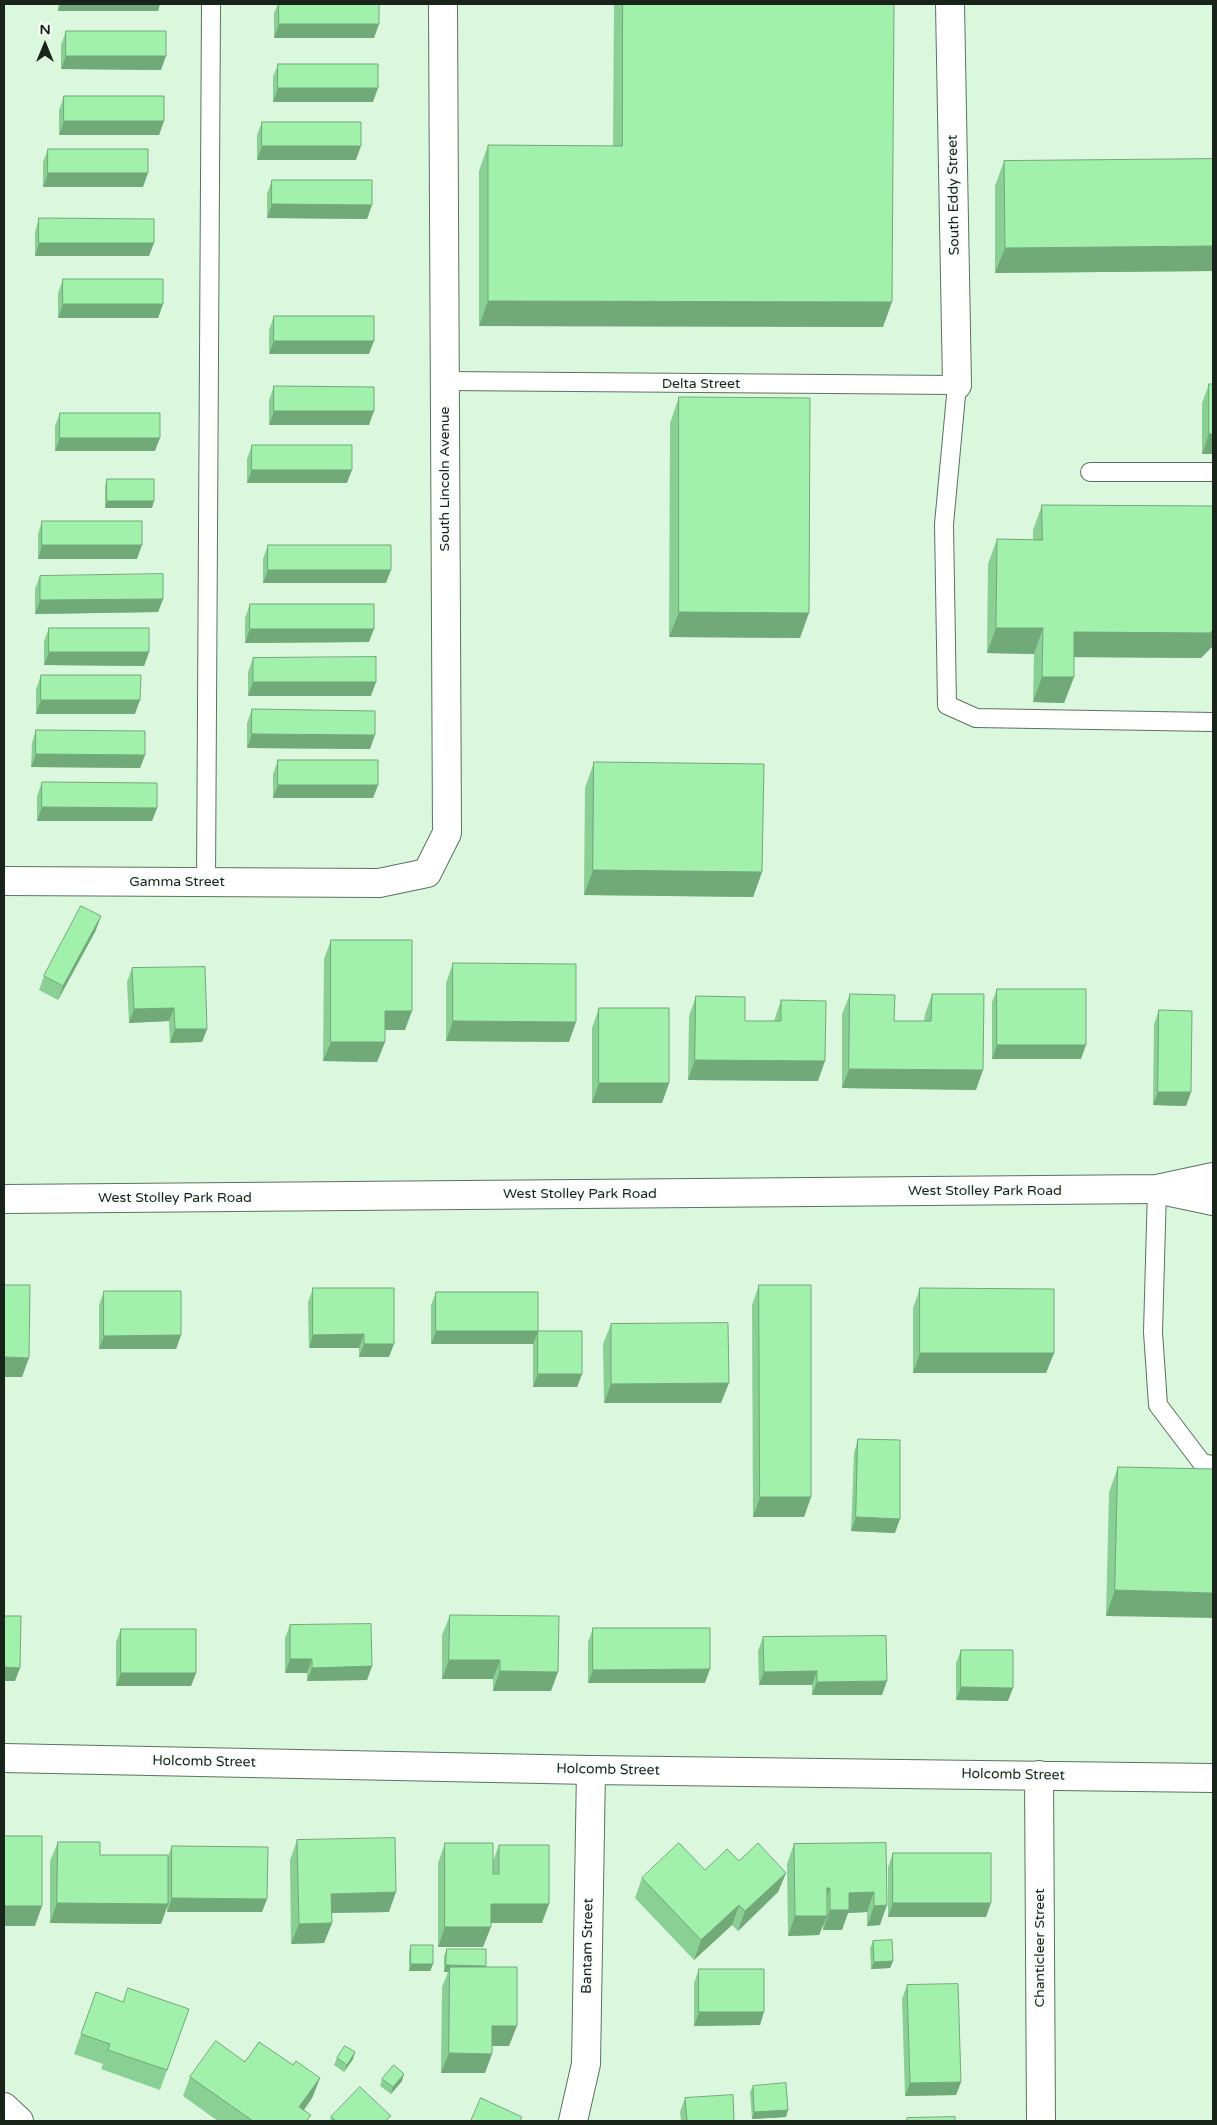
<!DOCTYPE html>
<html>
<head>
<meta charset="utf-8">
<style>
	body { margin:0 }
	#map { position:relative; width:1217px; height:2125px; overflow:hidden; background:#dbf8de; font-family:"Varela Round",sans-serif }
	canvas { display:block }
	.frame { position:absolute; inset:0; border:5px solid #182319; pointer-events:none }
	.north { position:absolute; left:20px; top:20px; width:50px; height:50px; -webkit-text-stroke:4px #f8fef9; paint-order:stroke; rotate:0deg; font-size:14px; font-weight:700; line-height:20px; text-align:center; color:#182319 }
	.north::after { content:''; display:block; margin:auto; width:18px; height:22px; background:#182319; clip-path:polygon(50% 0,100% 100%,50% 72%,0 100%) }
</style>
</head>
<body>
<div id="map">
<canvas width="1217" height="2125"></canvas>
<div class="frame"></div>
<div class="north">N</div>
</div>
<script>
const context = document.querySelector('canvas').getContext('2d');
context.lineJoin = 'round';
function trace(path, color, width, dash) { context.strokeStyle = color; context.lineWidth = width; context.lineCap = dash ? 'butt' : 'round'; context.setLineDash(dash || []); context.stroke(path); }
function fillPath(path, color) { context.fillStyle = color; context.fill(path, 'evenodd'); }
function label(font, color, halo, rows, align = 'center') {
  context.font = font + ' "Varela Round",sans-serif'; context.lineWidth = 5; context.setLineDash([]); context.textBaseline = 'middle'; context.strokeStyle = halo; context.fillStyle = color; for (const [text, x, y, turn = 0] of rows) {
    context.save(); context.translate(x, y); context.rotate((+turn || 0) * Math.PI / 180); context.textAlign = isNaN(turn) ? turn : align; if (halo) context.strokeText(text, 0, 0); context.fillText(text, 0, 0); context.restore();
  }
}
const service = new Path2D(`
	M445 381 957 385 944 524 947 705 976 718 1213 722
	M1090 472H1213
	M206 882 211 4
	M1157 1189 1153 1332 1158 1405 1202 1463 1213 1465`);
const minor = new Path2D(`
	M950 4 957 385
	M4 881 379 883 427 873 447 833 443 4
	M4 1758 591 1770 1213 1778
	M1039 1775 1041 2121
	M4 2107 19 2121
	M573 2121 586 2064 591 1770`);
const secondary = new Path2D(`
	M1166 1191 1213 1201
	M4 1199 1157 1189 1213 1177`);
const wall = new Path2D(`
	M58 4H160L158 11H58Z
	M278 4H379L374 38H274V13Z
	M614 4H894L883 327 479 326V171L488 145 613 146Z
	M66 31 161 70 61 69V45Z
	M278 64 373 102H273V77Z
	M64 96 164 121 159 135H59V110Z
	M262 122 356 160H257V135Z
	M48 149 143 187H43V162Z
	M1213 159V271L995 273V186L1004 161Z
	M272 180 372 205 367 219 267 218V194Z
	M39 218 149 256H35V232Z
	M63 279 163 304 158 318H58V293Z
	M274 316 369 354H269V330Z
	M1209 384H1213V454H1202V403Z
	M274 386 369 425H269V400Z
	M679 397 800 638 669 637 670 423Z
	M60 413 155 451H55V426Z
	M252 445 347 483H247V459Z
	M107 479 152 508H105V486Z
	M1042 505 1201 658 1074 657V677L1064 703 1033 702 1034 654 987 653 988 564 997 539 1033 540V530Z
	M42 521 137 559H38V534Z
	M268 545 386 583H263V559Z
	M40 576 163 599 158 612 35 614V589Z
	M250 604 369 642 245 643V618Z
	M49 628 149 652 144 666 44 665V641Z
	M253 658 371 696H248V672Z
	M41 675 135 714H36V689Z
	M252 709 370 749 247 748V723Z
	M36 730 145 755 140 768 31 767 32 743Z
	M278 760 378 785 373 798H273V774Z
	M594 762 762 872 753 897 584 895 585 788Z
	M42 782 157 808 152 821H37V796Z
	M96 930 58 1000 39 990 44 976Z
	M331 940 405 1030H385V1042L377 1062 323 1061 324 959Z
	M453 963 569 1042 446 1041V983Z
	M132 968 207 1029 202 1042 170 1043 169 1021 129 1023 127 982Z
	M997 989 1081 1059H992V1002Z
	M850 994 894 1021H924L925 1014 932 994 976 1090 842 1088V1014Z
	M696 996 745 1021H774L781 1000 818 1081 688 1080 689 1016Z
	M599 1008 669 1083 662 1103H592V1028Z
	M1159 1010 1191 1092 1186 1106 1153 1105 1154 1024Z
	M759 1285 811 1497 804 1517H753L752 1305Z
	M313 1288 389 1357H359V1348H309L308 1302Z
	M920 1288 1054 1353 1046 1373H913V1308Z
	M104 1291 181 1335 176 1349H99V1305Z
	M436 1292 538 1331 582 1374 577 1387H533V1344H431V1305Z
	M611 1324 721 1403H604L603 1344Z
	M858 1439 895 1533 851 1531 854 1453Z
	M1118 1467 1213 1469 1106 1616 1109 1492Z
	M450 1615 551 1691H493V1679H442V1635Z
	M290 1625 372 1666 367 1680 307 1681V1673H285V1638Z
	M593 1628 705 1683H588V1642Z
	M121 1629 196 1673 191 1686H116V1642Z
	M763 1637 882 1695H812V1685H759L758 1651Z
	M961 1650 1008 1701 956 1700V1663Z
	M297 1840 389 1912 331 1913 332 1923 324 1943 291 1944 290 1860Z
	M58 1842 100 1855 168 1856 172 1846 267 1899 262 1912H167V1907L161 1924 50 1923V1861Z
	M445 1843 493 1861 499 1845 542 1923H491L483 1947H438V1863Z
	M886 1843 880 1925 867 1926V1912L848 1913 842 1930H823V1925L819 1935 788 1936 787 1864 794 1844Z
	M893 1853 986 1917H888V1867Z
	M739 1861 786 1873 778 1892 738 1931 732 1925 694 1960 635 1898 642 1878 705 1870Z
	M873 1941 893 1961 890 1968 871 1969 870 1948Z
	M411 1945 433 1964 430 1971H409V1952Z
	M447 1949 485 1967 509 2046H492L485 2073H441L442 1987 448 1972H444V1956Z
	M699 1969 760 2025 694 2026V1983Z
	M907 1985 961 2082 956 2095 905 2096 902 1999Z
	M96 1992 123 2002 189 2009 160 2090 101 2069 103 2064 74 2054Z
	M337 2058 353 2059 344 2072 334 2065Z
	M245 2062 293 2065 320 2078 312 2098 304 2110 309 2121H218L183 2096 190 2077Z
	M382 2079 402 2081 391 2094 380 2086Z
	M753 2086 788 2110 786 2117 752 2119 750 2092Z
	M685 2098 734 2121H681L680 2112Z
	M331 2117 389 2121H330Z`);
const shadedWall = new Path2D(`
	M61 4H160L158 11H58Z
	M279 24H379L374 38H274Z
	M66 56H166L161 70 61 69Z
	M278 88H378L373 102H273Z
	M64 121H164L159 135H59Z
	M262 146H361L356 160H257Z
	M48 173H148L143 187H43Z
	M272 204 372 205 367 219 267 218Z
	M39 243H154L149 256H35Z
	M1213 246V271L995 273 1005 248Z
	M488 301 892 302 883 327 479 326Z
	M63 304H163L158 318H58Z
	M274 341H374L369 354H269Z
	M274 411H374L369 425H269Z
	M1209 434H1213V454H1202Z
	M60 438H160L155 451H55Z
	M252 470H352L347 483H247Z
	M107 501H154L152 508H105Z
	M42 545H142L137 559H38Z
	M268 570H391L386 583H263Z
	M163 599 158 612 35 614 40 600Z
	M679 612 809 613 800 638 669 637Z
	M996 628H1043L1034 654 987 653Z
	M250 629H374L369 642 245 643Z
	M1213 630V646L1201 658 1065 657 1074 632Z
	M49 652H149L144 666 44 665Z
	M1042 677H1074L1064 703 1033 702Z
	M253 682H376L371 696H248Z
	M41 700H140L135 714H36Z
	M252 734 375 735 370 749 247 748Z
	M36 754 145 755 140 768 31 767Z
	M278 785H378L373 798H273Z
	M42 807 157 808 152 821H37Z
	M593 870 762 872 753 897 584 895Z
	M101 916 96 930 58 1000 63 986Z
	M174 1008 169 1021 129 1023 134 1009Z
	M385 1011H412L405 1030H378Z
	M453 1021 576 1022 569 1042 446 1041Z
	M175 1029H207L202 1042 170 1043Z
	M331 1042H385L377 1062 323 1061Z
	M997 1045H1086L1081 1059H992Z
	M695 1060 825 1061 818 1081 688 1080Z
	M849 1069 983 1070 976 1090 842 1088Z
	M599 1083H669L662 1103H592Z
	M1158 1092H1191L1186 1106 1153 1105Z
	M436 1331H538L533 1344H431Z
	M364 1334 359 1348H309L313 1335Z
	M181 1335 176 1349H99L104 1336Z
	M364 1344H394L389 1357H359Z
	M920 1353H1054L1046 1373H913Z
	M4 1357 29 1358 22 1377H4Z
	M538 1374H582L577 1387H533Z
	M729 1383 721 1403H604L611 1384Z
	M760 1497H811L804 1517H753Z
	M856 1517 900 1519 895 1533 851 1531Z
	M1115 1590 1213 1593V1618L1106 1616Z
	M290 1659H312L307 1673H285Z
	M449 1660H500L493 1679H442Z
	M372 1666 367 1680 307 1681 312 1668Z
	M4 1667 20 1668 15 1681H4Z
	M710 1669 705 1683H588L593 1670Z
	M500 1671 558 1672 551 1691H493Z
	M817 1671 812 1685H759L764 1672Z
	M121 1673H196L191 1686H116Z
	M887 1681 882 1695H812L817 1682Z
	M961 1687 1013 1688 1008 1701 956 1700Z
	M786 1873 778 1892 738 1931 745 1911Z
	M827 1888H830L823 1908Z
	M396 1892 389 1912 324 1913 331 1894Z
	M874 1892 867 1912 848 1913 842 1930H823L830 1910 849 1893Z
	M172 1898 267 1899 262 1912H167Z
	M57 1903 168 1904 161 1924 50 1923Z
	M893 1903H991L986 1917H888Z
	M491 1904H549L542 1923H483Z
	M739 1905 732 1925 694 1960 701 1940Z
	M887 1905 880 1925 867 1926 874 1906Z
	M4 1906H42L35 1926H4Z
	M795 1916H827L819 1935 788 1936Z
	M332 1923 324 1943 291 1944 299 1924Z
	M445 1927H491L483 1947H438Z
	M893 1961 890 1968 871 1969 874 1962Z
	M411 1964H433L430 1971H409Z
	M446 1965 486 1966 483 1972 450 1967 448 1972H444Z
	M699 2012H764L760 2025 694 2026Z
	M492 2026H517L509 2046H485Z
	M355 2052 353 2059 344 2072 347 2065Z
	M449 2053 492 2054 485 2073H441Z
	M404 2074 402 2081 391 2094 393 2087Z
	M320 2078 312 2098 296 2121 299 2107Z
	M961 2082 956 2095 905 2096 910 2083Z
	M788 2110 786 2117 752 2119 754 2112Z`);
const building = new Path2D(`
	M279 4H379V24H279Z
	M623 4H894L892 302 488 301V145L622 146Z
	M66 31H166V56H66Z
	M278 64H378V88H278Z
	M64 96H164V121H64Z
	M262 122H361V146H262Z
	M48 149H148V173H48Z
	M1213 159V246L1005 248 1004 161Z
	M272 180H372V205L272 204Z
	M39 218 154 219V243H39Z
	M63 279H163V304H63Z
	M274 316H374V341H274Z
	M1209 384H1213V434H1209Z
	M274 386 374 387V411H274Z
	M679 397 810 398 809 613 679 612Z
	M60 413H160V438H60Z
	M252 445H352V470H252Z
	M107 479H154V501H107Z
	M1042 505 1213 506V630L1210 633 1074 632V677H1042L1043 628H996L997 539 1042 540Z
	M42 521H142V545H42Z
	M268 545H391V570H268Z
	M163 574V599L40 600V576Z
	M250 604H374V629H250Z
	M49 628H149V652H49Z
	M376 657V682H253V658Z
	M41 675H141L140 700H41Z
	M252 709 375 711V735L252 734Z
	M36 730 145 731V755L36 754Z
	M278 760H378V785H278Z
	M594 762 764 764 762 872 593 870Z
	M42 782 157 783V808L42 807Z
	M81 906 101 916 63 986 44 976Z
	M331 940H412V1011H385V1042H331Z
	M453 963 576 964V1022L453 1021Z
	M205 967 207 1029H175L174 1008 134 1009 132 968Z
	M997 989H1086V1045H997Z
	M850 994 895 995 894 1021H931L932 994H984L983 1070 849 1069Z
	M696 996 745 997V1021H781V1000L826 1001 825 1061 695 1060Z
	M599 1008H669V1083H599Z
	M1159 1010 1192 1011 1191 1092H1158Z
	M4 1285H30L29 1358 4 1357Z
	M759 1285H811V1497H760Z
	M313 1288H394V1344H364V1334L313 1335Z
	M920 1288 1054 1289V1353H920Z
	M104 1291H181V1335L104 1336Z
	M436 1292H538V1331H436Z
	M728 1323 729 1383 611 1384V1324Z
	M538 1331H582V1374H538Z
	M858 1439 900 1440V1519L856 1517Z
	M1118 1467 1213 1469V1593L1115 1590Z
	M450 1615 559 1616 558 1672 500 1671V1660H449Z
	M4 1616H21L20 1668 4 1667Z
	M371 1624 372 1666 312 1668V1659H290V1625Z
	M593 1628H710V1669L593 1670Z
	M121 1629H196V1673H121Z
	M886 1636 887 1681 817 1682V1671L764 1672 763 1637Z
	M961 1650H1013V1688L961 1687Z
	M4 1836H42V1906H4Z
	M395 1838 396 1892 331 1894 332 1923 299 1924 297 1840Z
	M58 1842H100V1855H168V1904L57 1903Z
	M445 1843H493V1874H499V1845H549V1904H491V1927H445Z
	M679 1843 705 1870 727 1849 739 1861 758 1843 786 1873 745 1911 739 1905 701 1940 642 1878Z
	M886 1843 887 1905 874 1906V1892L849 1893V1910H830V1888H827V1916H795L794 1844Z
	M172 1846 268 1847 267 1899 172 1898Z
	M893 1853H991V1903H893Z
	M892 1940 893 1961 874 1962 873 1941Z
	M411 1945H433V1964H411Z
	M447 1949H486V1966L446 1965Z
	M450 1967H517V2026H492V2054L449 2053Z
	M699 1969H764V2012H699Z
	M958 1984 961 2082 910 2083 907 1985Z
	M128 1988 189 2009 167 2070 108 2050 110 2044 81 2034 96 1992 123 2002Z
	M216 2041 245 2062 259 2042 293 2065 296 2061 320 2078 299 2107 311 2115 306 2121H253L190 2077Z
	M345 2046 355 2052 347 2065 337 2058Z
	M394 2065 404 2074 393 2087 382 2079Z
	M786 2083 788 2110 754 2112 753 2086Z
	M360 2087 391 2116 385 2121H336L331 2117Z
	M733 2095 734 2121H687L685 2098Z
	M481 2098 522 2117 520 2121H471Z
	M955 2117V2121H907V2118Z`);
const streetNames = [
	["South Eddy Street",954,195,-91],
	["Delta Street",701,384],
	["South Lincoln Avenue",445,479,-90],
	["Gamma Street",177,882],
	["West Stolley Park Road",985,1191],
	["West Stolley Park Road",580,1194],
	["West Stolley Park Road",175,1198],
	["Holcomb Street",204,1762,1],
	["Holcomb Street",608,1770,1],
	["Holcomb Street",1013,1775,1],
	["Bantam Street",588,1946,-89],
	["Chanticleer Street",1040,1948,-90]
];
trace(service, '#5a745d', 20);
trace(minor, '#5a745d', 30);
trace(secondary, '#5a745d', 30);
trace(service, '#fff', 18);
trace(minor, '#fff', 28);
trace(secondary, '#fff', 28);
fillPath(wall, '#8acf94');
fillPath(shadedWall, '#71a978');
fillPath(building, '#a1f1ac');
trace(building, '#71a978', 1);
label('14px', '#182319', '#f8fef9', streetNames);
</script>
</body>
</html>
